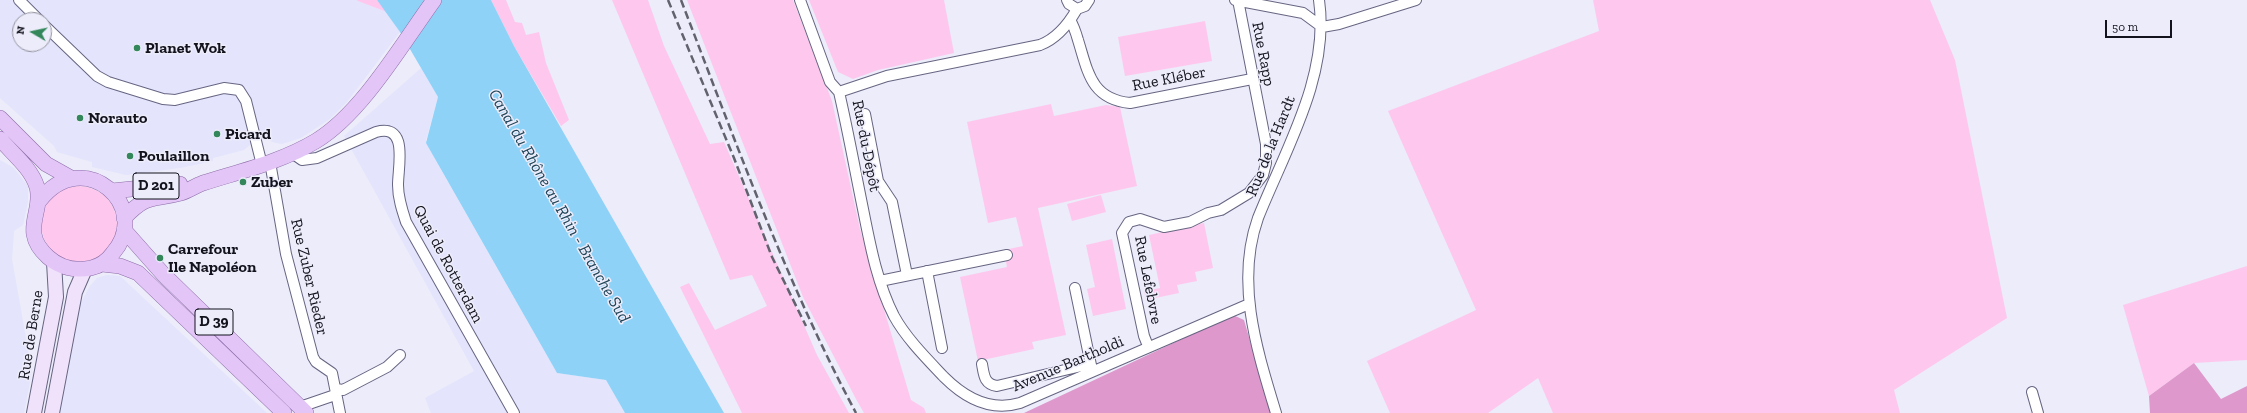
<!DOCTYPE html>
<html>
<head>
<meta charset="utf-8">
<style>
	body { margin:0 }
	#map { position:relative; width:2247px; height:413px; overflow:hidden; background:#ececfa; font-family:"Zilla Slab",serif }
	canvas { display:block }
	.north { position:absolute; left:12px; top:12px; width:40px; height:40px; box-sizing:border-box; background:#ececfa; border:1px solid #9595a2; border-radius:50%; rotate:279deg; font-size:11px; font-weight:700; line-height:16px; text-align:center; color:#13131e }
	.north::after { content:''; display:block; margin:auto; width:14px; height:18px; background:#33875a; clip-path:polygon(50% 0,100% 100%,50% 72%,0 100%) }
	.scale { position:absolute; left:2105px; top:20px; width:67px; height:18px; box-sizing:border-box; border:2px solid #13131e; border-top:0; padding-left:5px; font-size:12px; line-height:14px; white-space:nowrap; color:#13131e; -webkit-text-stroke:3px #ececfa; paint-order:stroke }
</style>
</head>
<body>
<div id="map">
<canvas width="2247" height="413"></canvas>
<div class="north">N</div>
<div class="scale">50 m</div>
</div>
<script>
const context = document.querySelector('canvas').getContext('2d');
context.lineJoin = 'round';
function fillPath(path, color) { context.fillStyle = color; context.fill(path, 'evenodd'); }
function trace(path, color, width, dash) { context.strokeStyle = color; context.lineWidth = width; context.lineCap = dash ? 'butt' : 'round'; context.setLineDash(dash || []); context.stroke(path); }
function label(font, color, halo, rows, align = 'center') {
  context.font = font + ' "Zilla Slab",serif'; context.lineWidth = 3; context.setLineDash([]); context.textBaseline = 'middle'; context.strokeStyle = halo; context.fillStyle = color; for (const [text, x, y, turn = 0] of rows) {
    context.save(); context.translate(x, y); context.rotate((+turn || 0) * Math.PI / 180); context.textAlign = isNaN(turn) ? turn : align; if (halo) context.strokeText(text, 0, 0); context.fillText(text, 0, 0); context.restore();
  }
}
const built = new Path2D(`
	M0 0H357L387 12 400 32 347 102 330 119 301 138 282 144 272 142 262 135 244 150 213 158V161L180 168 126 175 92 167V162L57 152 54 146 0 98ZM20 20H44V44H20Z
	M421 68 438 97 426 140 436 161 557 373 606 380 625 413H431L425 398 474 371 344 136Z
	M0 160 14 168 28 186V202L23 225 14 231 12 259 32 372 24 413H0Z
	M107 275 120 276 267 413H58L80 304 90 286 97 278Z`);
const green = new Path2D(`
	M357 0H377L387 12 358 1Z
	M491 0H506L515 22 522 23 526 35 539 32 546 63 569 120 561 126 514 46Z
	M612 0H648L664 46 710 144 724 142 817 355 849 413H742L680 287 689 283 715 330 767 306 752 275 730 280Z
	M687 0H793L832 101 860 229 911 400 924 408 926 413H864L856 399 803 297Z
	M809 0H944L954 53 878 70 853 79 838 72Z
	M1593 0H1930L1955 60 2007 318 1894 390 1900 413H1553L1538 378 1488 413H1390L1367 361 1476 310 1388 111 1599 31Z
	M1205 21 1212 61 1125 76 1118 37Z
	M1051 104 1054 116 1106 105 1120 107 1137 186 1038 208 1066 335 1032 342 1034 349 978 361 960 277 1007 267 1004 250 1023 246 1016 217 988 223 967 122Z
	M41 224a38 38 0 1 1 76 0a38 38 0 1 1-76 0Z
	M1101 195 1106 212 1072 221 1067 204Z
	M1204 223 1213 268 1195 272 1197 281 1177 285 1179 293 1146 300 1144 291 1160 288 1149 235Z
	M1112 239 1126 309 1093 316 1087 289 1095 287 1086 245Z
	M2247 266V360L2194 363 2149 396 2123 305Z`);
const forest = new Path2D(`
	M1233 315 1244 320 1271 413H1024Z
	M2194 363 2221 399 2247 386V413H2150L2149 396Z`);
const water = new Path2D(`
	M377 0H491L514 46 724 413H625L606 380 557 373 426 143 438 97 400 32Z`);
const minor = new Path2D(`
	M19 0 39 20
	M800 0 830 82 839 92C848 131 855 170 863 209 870 244 877 283 894 316 906 338 927 359 944 377 965 398 990 412 1020 403L1249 304
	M1067 0 1069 4 1077 9 1085 6 1089 0
	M1235 0 1303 13 1322 27 1339 24 1416 0
	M1070 20C1074 26 1076 33 1078 40 1088 72 1091 99 1130 103L1252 79
	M44 25 97 76 108 82 163 99 175 100 224 88 239 90 246 101 262 165
	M839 92 887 76 1040 45C1056 39 1069 23 1077 9
	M865 114 878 181 892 202 907 275
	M292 153 302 160 317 158 376 132C409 123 398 166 398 185 398 198 402 210 406 222L514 413
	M270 162 286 254 313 357 316 362 332 373 340 413
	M927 271 942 348
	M880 281 1007 255
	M1075 288 1092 370
	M1148 346 1144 336 1122 233 1129 222 1140 219 1164 227 1190 222 1208 213 1221 210 1249 193 1263 175 1266 163V144L1238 0
	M982 364C984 375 984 384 997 386L1090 364
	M336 389 343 390 387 367 400 355
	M2032 392 2038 413
	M300 407 335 395
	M1276 413C1257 350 1235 283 1258 218 1285 150 1330 76 1319 0`);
const secondary = new Path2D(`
	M34 413 56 297 54 262
	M52 413 75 292 85 269`);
const primary = new Path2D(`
	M0 118 46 164 71 178
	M0 139C13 154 31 168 37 187 44 212 19 231 48 257 60 268 76 271 91 268 100 266 108 260 113 253 153 207 84 144 40 200
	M112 191 180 184
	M124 218C148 193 151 201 181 193 188 191 195 186 203 183 241 171 281 162 316 141 362 113 402 44 434 0
	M124 230 163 274 306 413
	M102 264 120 266 138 273 284 413`);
const rail = new Path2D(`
	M668 0 734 158 772 257 806 326
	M681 0C735 140 785 280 856 413`);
const markers = [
	[137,48,4,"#33875a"],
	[80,118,4,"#33875a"],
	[217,134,4,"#33875a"],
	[130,156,4,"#33875a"],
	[243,182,4,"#33875a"],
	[160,258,4,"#33875a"]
];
const shields = [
	[156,186,46],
	[214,322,38]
];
const shieldNames = [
	["D 201",156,186],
	["D 39",214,322]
];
const poiNames = [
	["Planet Wok",145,48],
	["Norauto",88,118],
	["Picard",225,134],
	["Poulaillon",138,156],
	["Zuber",251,182],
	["Carrefour",168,249],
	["Ile Napoléon",168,267]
];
const streetNames = [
	["Rue Rapp",1263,54,79],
	["Rue Kléber",1169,79,-11],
	["Rue du Dépôt",866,146,79],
	["Rue de la Hardt",1271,146,-68],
	["Quai de Rotterdam",448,264,62],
	["Rue Zuber Rieder",309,277,77],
	["Rue Lefebvre",1148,280,79],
	["Rue de Berne",31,335,-81],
	["Avenue Bartholdi",1068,364,-23]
];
const waterNames = [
	["Canal du Rhône au Rhin - Branche Sud",559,206,60]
];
fillPath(built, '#e4e4fc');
fillPath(green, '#fec8ee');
fillPath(forest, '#de98cb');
fillPath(water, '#8fd2f8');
trace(minor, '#666582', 12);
trace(secondary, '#666582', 16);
trace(primary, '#8e6da8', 16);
trace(minor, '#fff', 10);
trace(secondary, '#f1e2fb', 14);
trace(primary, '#e3c5f7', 15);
trace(rail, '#62626e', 2.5, [8, 4]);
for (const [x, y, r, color] of markers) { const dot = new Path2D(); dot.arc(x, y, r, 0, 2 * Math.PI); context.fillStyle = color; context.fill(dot); trace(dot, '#ececfa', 1.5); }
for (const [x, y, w] of shields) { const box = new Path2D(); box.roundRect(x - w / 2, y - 13, w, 26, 3); context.fillStyle = '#ececfa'; context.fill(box); trace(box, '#13131e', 1); }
label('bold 15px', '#13131e', null, shieldNames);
label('bold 16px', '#13131e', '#ececfa', poiNames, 'left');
label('16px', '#13131e', '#ececfa', streetNames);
label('italic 17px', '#1e4457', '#ececfa', waterNames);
</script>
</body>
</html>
